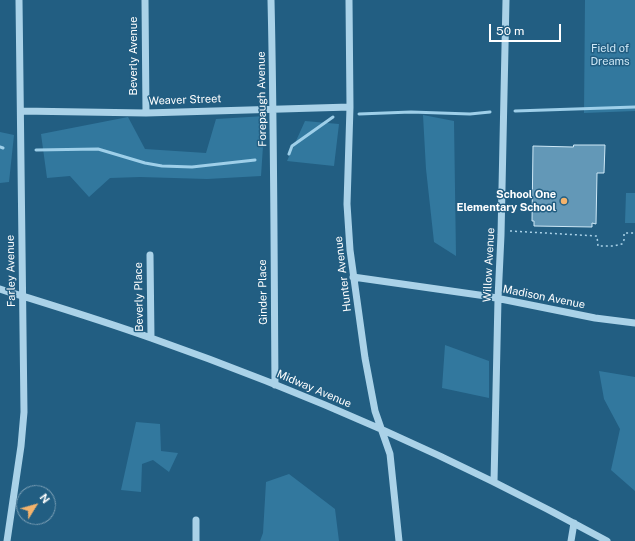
<!DOCTYPE html>
<html>
<head>
<meta charset="utf-8">
<style>
	body { margin:0 }
	#map { position:relative; width:635px; height:541px; overflow:hidden; background:#225e82; font-family:"Public Sans",sans-serif }
	canvas { display:block }
	.north { position:absolute; left:16px; top:485px; width:40px; height:40px; box-sizing:border-box; background:#225e82; border:1px solid #7a9eb4; border-radius:50%; rotate:53deg; font-size:11px; font-weight:700; line-height:16px; text-align:center; color:#fff }
	.north::after { content:''; display:block; margin:auto; width:14px; height:18px; background:#f4b36c; clip-path:polygon(50% 0,100% 100%,50% 72%,0 100%) }
	.scale { position:absolute; left:489px; top:24px; width:72px; height:18px; box-sizing:border-box; border:2px solid #fff; border-top:0; padding-left:5px; font-size:12px; line-height:14px; white-space:nowrap; color:#fff; -webkit-text-stroke:3px #225e82; paint-order:stroke }
</style>
</head>
<body>
<div id="map">
<canvas width="635" height="541"></canvas>
<div class="north">N</div>
<div class="scale">50 m</div>
</div>
<script>
const context = document.querySelector('canvas').getContext('2d');
context.lineJoin = 'round';
function fillPath(path, color) { context.fillStyle = color; context.fill(path, 'evenodd'); }
function trace(path, color, width, dash) { context.strokeStyle = color; context.lineWidth = width; context.lineCap = dash ? 'butt' : 'round'; context.setLineDash(dash || []); context.stroke(path); }
function label(font, color, halo, rows, align = 'center') {
  context.font = font + ' "Public Sans",sans-serif'; context.lineWidth = 3; context.setLineDash([]); context.textBaseline = 'middle'; context.strokeStyle = halo; context.fillStyle = color; for (const [text, x, y, turn = 0] of rows) {
    context.save(); context.translate(x, y); context.rotate((+turn || 0) * Math.PI / 180); context.textAlign = isNaN(turn) ? turn : align; if (halo) context.strokeText(text, 0, 0); context.fillText(text, 0, 0); context.restore();
  }
}
const green = new Path2D(`
	M585 0H635V111L584 113Z
	M423 115 454 121 456 256 434 242 426 169Z
	M265 116 261 176 207 179 140 177 110 178 89 197 70 176 47 178 41 134 128 117 145 149 206 153 216 119Z
	M305 121 339 124 334 166 287 161Z
	M0 132 14 135 9 182 0 183Z
	M626 193H635V223H625Z
	M445 345 489 361V398L442 388Z
	M599 371 635 377V491L611 470 620 429 604 399Z
	M136 422 160 424 161 451 178 453 169 472 153 460 142 464 141 492 121 490Z
	M289 474 335 509 339 541H260L263 533 266 482Z`);
const stream = new Path2D(`
	M515 111 635 107
	M359 114 411 112 470 114 490 112
	M0 147 3 148
	M36 150 98 149 145 163 162 166 192 167 255 160
	M289 154 292 146 333 117`);
const building = new Path2D(`
	M574 145H605L604 173H597L596 224 592 223V227L534 226V221H532L533 146 573 147Z`);
const path = new Path2D(`
	M510 231 597 236 598 246H614L622 244 624 240V233H635`);
const minor = new Path2D(`
	M145 0 146 113
	M271 0C274 128 274 257 275 385
	M349 0 350 107 347 204 350 250 365 358 375 411 390 454 399 541
	M21 111 146 113 350 107
	M150 255 151 338
	M353 277 486 296 595 318 635 323
	M0 289C51 305 101 320 151 338 308 393 461 461 607 541
	M494 482 498 299 501 235 506 0
	M7 541 21 446 24 412 19 0
	M196 541V520
	M571 541 574 523`);
const markers = [
	[564,201,4,"#f4b36c"]
];
const parkNames = [
	["Field of",610,49],
	["Dreams",610,62]
];
const streetNames = [
	["Beverly Avenue",134,56,-90],
	["Forepaugh Avenue",262,99,-91],
	["Weaver Street",185,100,-2],
	["Willow Avenue",489,265,-87],
	["Farley Avenue",11,271,-91],
	["Hunter Avenue",343,274,-97],
	["Ginder Place",263,292,-91],
	["Beverly Place",139,297,-91],
	["Madison Avenue",544,297,11],
	["Midway Avenue",314,389,23]
];
const poiNames = [
	["School One",556,195],
	["Elementary School",556,208]
];
fillPath(green, '#32789e');
trace(stream, '#9ecfe9', 3);
fillPath(building, '#6398b7');
trace(building, '#cee8f6', 1);
trace(path, '#aad2e8', 1.5, [2, 3]);
trace(minor, '#aad2e8', 7);
for (const [x, y, r, color] of markers) { const dot = new Path2D(); dot.arc(x, y, r, 0, 2 * Math.PI); context.fillStyle = color; context.fill(dot); trace(dot, '#225e82', 1.5); }
label('11px', '#cee8f6', '#225e82', parkNames);
label('11px', '#fff', '#225e82', streetNames);
label('bold 11px', '#fff', '#225e82', poiNames, 'right');
</script>
</body>
</html>
